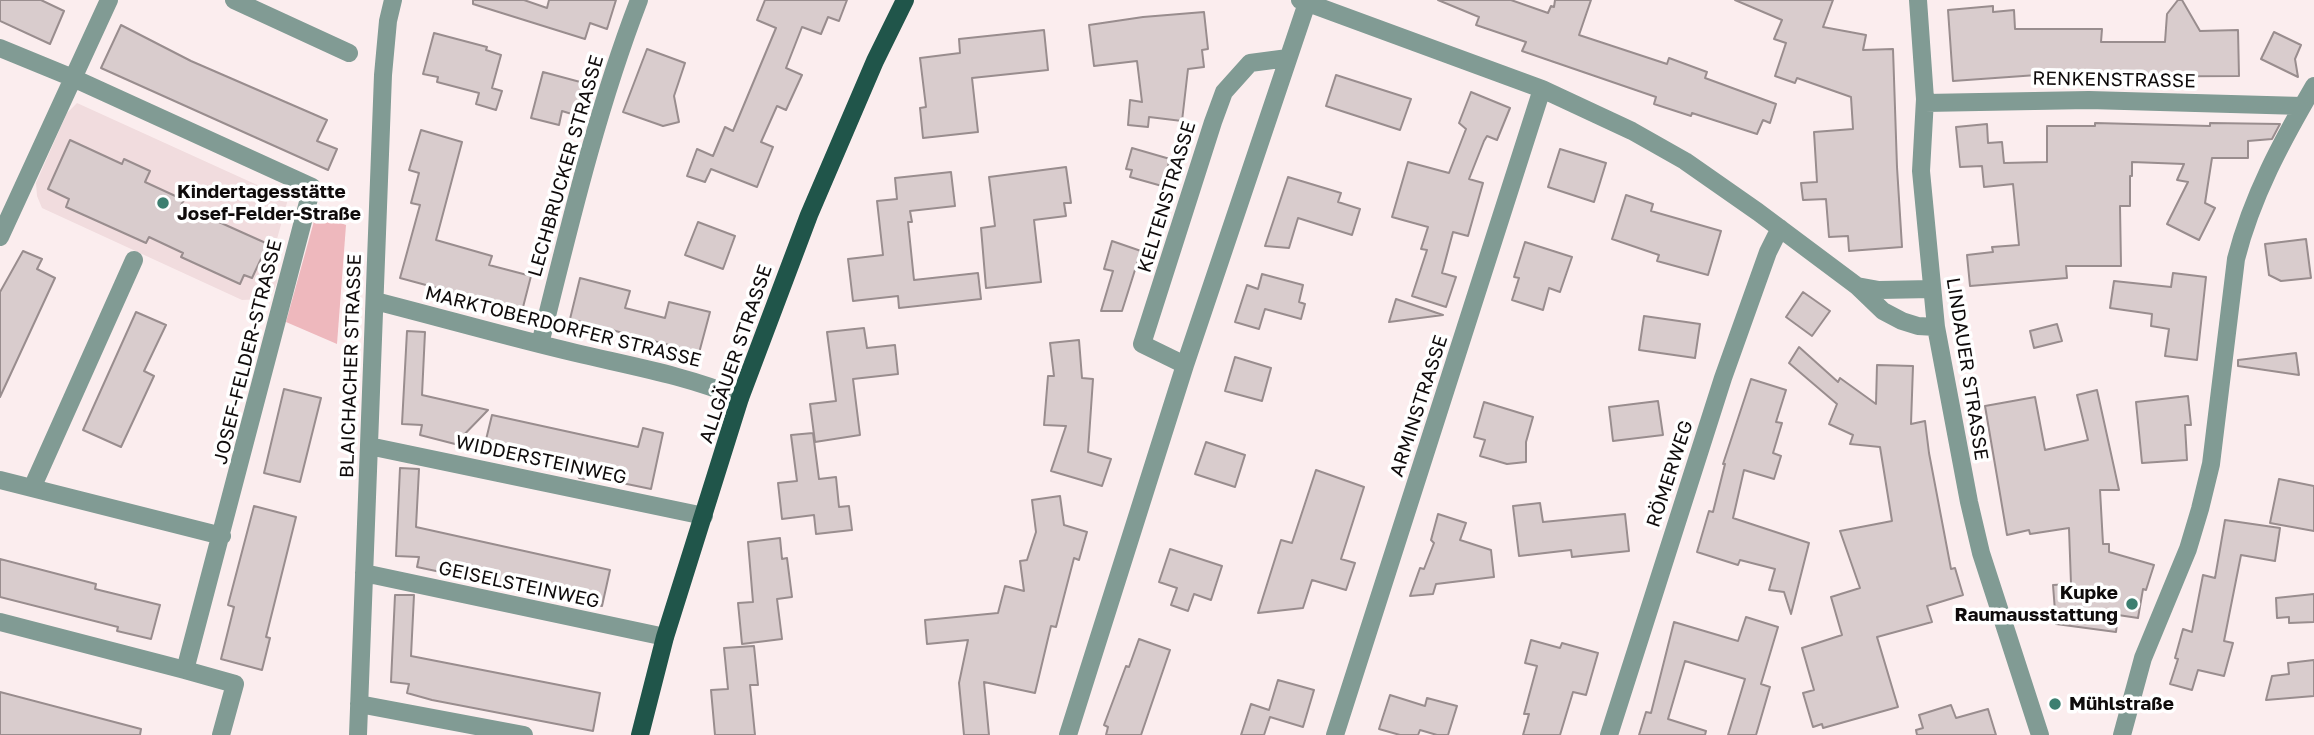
<!DOCTYPE html>
<html>
<head>
<meta charset="utf-8">
<style>
	body { margin:0 }
	canvas { display:block; background:#fbedee }
</style>
</head>
<body>
<canvas width="2314" height="735"></canvas>
<script>
const context = document.querySelector('canvas').getContext('2d');
context.lineJoin = 'round';
function fillPath(path, color) { context.fillStyle = color; context.fill(path, 'evenodd'); }
function trace(path, color, width, dash) { context.strokeStyle = color; context.lineWidth = width; context.lineCap = dash ? 'butt' : 'round'; context.setLineDash(dash || []); context.stroke(path); }
function label(font, color, halo, rows, align = 'center') {
  context.font = font + ' "Golos Text",sans-serif'; context.lineWidth = 7; context.setLineDash([]); context.textBaseline = 'middle'; context.strokeStyle = halo; context.fillStyle = color; for (const [text, x, y, turn = 0] of rows) {
    context.save(); context.translate(x, y); context.rotate((+turn || 0) * Math.PI / 180); context.textAlign = isNaN(turn) ? turn : align; if (halo) context.strokeText(text, 0, 0); context.fillText(text, 0, 0); context.restore();
  }
}
const built = new Path2D(`
	M77 103 288 199 274 250 269 249 260 275 278 280 273 293 262 299 242 300 42 208 37 196 36 183 67 113Z`);
const green = new Path2D(`
	M316 214 346 225 337 344 286 322Z`);
const building = new Path2D(`
	M0 0H41L64 11 50 44 0 21Z
	M473 0H524L547 8 549 0H616L607 29 590 23 585 39 473 4Z
	M765 0H847L839 21 828 17 821 34 802 27 786 68 802 75 786 110 777 106 761 142 773 147 757 187 711 169 705 182 687 176 697 149 713 156 725 127 733 131 776 28 757 20Z
	M1438 0H1511L1548 13 1551 6 1554 7 1555 0H1591L1579 35 1667 64 1669 58 1707 72 1705 78 1776 104 1770 123 1763 120 1757 134 1692 113 1691 116 1654 104 1656 97 1522 51 1526 42 1476 25 1479 17Z
	M1735 0H1833L1823 27 1866 35 1863 50 1893 49 1897 167 1902 247 1849 251 1848 236 1829 237 1826 199 1803 200 1801 183 1817 182 1814 132 1853 129 1851 97 1797 78 1795 83 1775 76 1786 43 1774 39 1782 20Z
	M2178 0H2182L2200 31 2238 30 2239 76 2051 77V74L1953 81 1948 10 1993 6V12L2014 10 2015 29H2102L2101 42H2165L2167 14Z
	M1204 12 1208 49 1202 50 1204 67 1188 69 1182 121 1149 117 1148 127 1128 125 1130 100 1142 102 1137 61 1094 66 1089 25 1143 17Z
	M121 25 191 61 327 120 317 141 337 149 328 170 101 68Z
	M1044 30 1048 70 972 78 978 132 923 138 920 108 926 107 920 58 960 53 959 39Z
	M2274 32 2301 45 2295 59 2298 77 2261 59Z
	M434 33 487 47 486 50 501 55 492 88 502 91 496 110 476 104 479 93 437 82 438 77 423 74Z
	M647 49 685 63 674 96 679 122 663 126 623 112Z
	M543 72 584 83 575 115 562 111 559 125 531 118Z
	M1336 75 1411 99 1400 130 1326 106Z
	M1471 92 1510 108 1497 140 1487 136 1484 141 1469 179 1483 183 1468 236 1453 232 1442 273 1456 277 1446 307 1412 296 1427 250 1421 249 1428 227 1392 217 1408 162 1449 173 1466 129 1459 123Z
	M2095 123 2210 126V123L2280 124 2272 139 2248 141V158H2212L2205 203 2215 208 2199 240 2167 224 2188 182 2177 180 2184 164 2132 162V176H2130V206H2120L2121 266H2066L2067 278 1970 286 1967 255 1993 252 1992 247 2019 245 2013 184 1984 187 1982 166 1960 167 1956 127 1987 124 1988 143 2002 142 2004 163 2047 162V126H2095Z
	M421 130 462 142 436 240 492 256 489 265 531 276 522 311 400 278 420 205 411 203 419 173 409 170Z
	M70 140 122 164 124 159 150 171 145 182 184 200 181 205 268 244 252 278 244 275 240 284 181 257 183 253 149 237 146 243 66 207 69 199 48 189Z
	M1132 148 1170 159 1162 186 1130 177 1132 170 1126 169Z
	M1560 149 1606 163 1594 202 1548 187Z
	M1066 167 1071 203H1064L1066 216 1034 220 1041 282 986 288 981 228 995 226 989 177Z
	M951 172 955 206 910 211 912 222H908L914 280 978 273 981 299 899 308 898 296 853 301 848 259 883 255 877 201 897 199 895 178Z
	M1288 177 1341 193 1338 202 1360 209 1352 235 1298 218 1289 248 1265 246Z
	M1626 195 1653 204 1651 211 1721 231 1708 275 1657 261 1659 255 1612 239Z
	M698 222 735 236 723 269 685 255Z
	M2306 239 2311 278 2281 281 2269 275 2265 244Z
	M1112 241 1141 251 1122 311H1101L1113 271 1104 269Z
	M1525 242 1572 257 1560 292 1549 288 1543 310 1512 300 1519 278 1514 277Z
	M23 251 42 259 37 269 55 278 0 397V292Z
	M2173 273 2206 277 2197 360 2165 356 2169 329 2151 326 2152 314 2110 308 2114 281 2171 287Z
	M1262 274 1303 285 1299 302 1305 304 1301 319 1265 309 1259 329 1235 322 1247 285 1258 289Z
	M580 278 630 291 625 308 665 318 669 302 710 312 699 353 570 319Z
	M1803 292 1830 311 1812 336 1786 317Z
	M1396 299 1443 315 1389 322Z
	M136 312 166 325 144 371 154 376 121 447 83 430Z
	M1644 316 1700 324 1695 358 1639 350Z
	M2057 324 2062 341 2034 348 2030 331Z
	M864 328 867 348 895 345 898 374 853 379 860 435 815 442 810 404 836 401 827 332Z
	M407 331 425 332 422 395 488 410 455 444 420 435 422 425 402 424Z
	M1079 340 1082 378 1093 379 1088 452 1111 459 1102 486 1051 471 1066 426 1044 425 1048 376H1054L1050 343Z
	M1799 347 1838 382 1840 378 1876 404 1877 365 1913 366 1911 424 1925 421 1929 453 1951 569 1955 568 1963 595 1927 606 1932 622 1877 637 1898 707 1823 728 1822 724 1813 727 1803 693 1814 690 1802 648 1842 635 1831 597 1860 588 1840 531 1892 521 1880 447 1850 444 1853 435 1829 424 1837 404 1789 363Z
	M2296 353 2299 375 2238 366V360Z
	M1235 357 1271 368 1262 401 1225 391Z
	M1751 379 1786 390 1776 422 1782 423 1773 453 1781 456 1774 479 1744 470 1733 518 1809 543 1791 614 1784 592 1769 590 1775 569 1740 560 1738 565 1697 552 1709 511 1713 512 1725 464H1723Z
	M284 389 321 398 300 482 264 473Z
	M2097 390 2119 490H2100L2103 544H2109V552L2154 565 2146 590 2143 589 2138 618 2118 615 2116 632 2056 624 2053 585 2071 584 2069 528 2030 534 2029 530 2007 535 1985 406 2035 397 2045 450 2088 440 2077 395Z
	M2188 396 2191 425H2185L2187 460 2142 463 2136 402Z
	M1658 401 1663 435 1613 441 1609 407Z
	M1484 402 1533 417 1526 442V462L1507 464 1480 456 1485 440 1474 437Z
	M492 415 638 447 643 428 663 433 651 489 588 476 584 479 579 478 577 473 483 452Z
	M813 433 819 479 836 477 839 507 849 506 852 530 816 534 814 515 782 519 778 483 797 481 791 435Z
	M1206 442 1245 455 1235 487 1195 474Z
	M400 468 419 469 416 527 610 570 602 606 417 567 419 557 396 556Z
	M1316 470 1364 487 1341 559 1355 563 1346 590 1312 580 1303 608 1258 613 1281 540 1292 543Z
	M2279 479 2314 486V531L2270 523Z
	M1060 496 1064 525 1087 532 1079 560 1074 558 1056 627 1051 626 1035 693 984 682 989 735H964L959 683 968 640 927 644 925 620 998 613 1005 586 1024 591 1020 561 1027 560 1036 532 1032 500Z
	M1540 503 1543 522 1625 514 1629 551 1572 557 1571 550 1519 556 1513 506Z
	M254 506 296 517 266 637 270 638 262 670 221 659 234 607 228 605Z
	M1438 514 1466 523 1460 540 1491 550 1494 577 1436 584 1433 594 1410 596 1420 568 1424 569 1434 543 1431 540Z
	M2225 520 2280 528 2275 561 2241 555 2224 641 2233 643 2224 676 2198 670 2192 690 2170 684 2178 659 2175 658 2183 629 2192 632 2203 575 2215 578Z
	M780 538 782 559 787 558 792 597 777 599 782 639 742 644 738 603 753 602 748 542Z
	M1170 549 1222 566 1211 600 1194 594 1188 611 1171 605 1177 588 1159 582Z
	M0 559 96 584 95 589 160 605 151 639 117 631 118 627 0 597Z
	M2314 594V622L2289 623V617L2277 618 2276 598Z
	M395 595H414L411 656 600 693 593 731 432 700 407 693 409 684 391 682Z
	M1746 617 1778 627 1761 684 1770 687 1756 735H1728L1745 679 1685 661 1668 719 1706 731 1705 735H1639L1646 712 1651 713 1674 622 1738 641Z
	M1139 639 1170 650 1141 735H1106L1108 727 1104 725 1126 666 1129 667Z
	M1531 640 1560 648 1562 643 1598 653 1586 695 1573 692 1560 735H1523L1529 714H1524L1537 666 1525 663Z
	M754 646 758 685H750L755 735H715L711 690 728 689 724 648Z
	M2314 660V696L2266 700 2272 676 2289 674 2288 663Z
	M1278 680 1314 690 1303 727 1270 717 1264 735H1241L1251 704 1269 710Z
	M0 692 141 729 140 735H0Z
	M1390 695 1425 706 1427 698 1457 706 1448 735H1437L1420 730 1418 735H1400L1379 729Z
	M1951 705 1956 718 1988 709 1996 735H1917L1916 730 1923 728 1919 715Z`);
const minor = new Path2D(`
	M234 0 349 53
	M1300 0 1542 89 1632 131 1685 161 1758 212 1857 286 1883 311 1902 321 1918 326 1936 327
	M1918 0 1925 99 1921 171 1936 327 1969 502 1981 553 2040 735
	M0 48 73 78 312 187 185 670 0 622
	M1925 103 2089 100 2302 106
	M0 237 109 0
	M1857 286 1879 290 1932 289
	M375 301C442 318 508 337 576 353 631 366 688 376 740 398
	M540 344C569 228 596 112 639 0
	M1185 365 1142 344 1213 122 1224 92 1250 63 1288 58
	M369 446 704 516
	M0 480 222 536
	M32 488 134 260
	M364 573 665 637
	M185 670 235 684 221 735
	M359 704 524 735
	M358 735 383 75 388 21 393 0
	M1068 735 1185 365 1308 0
	M1335 735 1542 89
	M1609 735 1723 378 1768 252 1780 228
	M2122 735 2143 658 2188 549 2200 509 2211 464 2236 259C2252 196 2282 141 2314 86`);
const major = new Path2D(`
	M640 735 665 637 740 398 809 215 875 61 905 0`);
const markers = [
	[163,203,7,"#3d7f70"],
	[2132,604,7,"#3d7f70"],
	[2055,704,7,"#3d7f70"]
];
const streetNames = [
	["RENKENSTRASSE",2114,80,1],
	["LECHBRUCKER STRASSE",566,166,-74],
	["KELTENSTRASSE",1167,197,-73],
	["MARKTOBERDORFER STRASSE",563,327,14],
	["JOSEF-FELDER-STRASSE",248,352,-76],
	["ALLGÄUER STRASSE",736,354,-71],
	["BLAICHACHER STRASSE",351,366,-88],
	["LINDAUER STRASSE",1967,369,81],
	["ARMINSTRASSE",1419,406,-72],
	["WIDDERSTEINWEG",541,460,12],
	["RÖMERWEG",1670,474,-72],
	["GEISELSTEINWEG",519,585,12]
];
const poiNames = [
	["Kindertagesstätte",177,192],
	["Josef-Felder-Straße",177,214],
	["Kupke",2118,593,"right"],
	["Raumausstattung",2118,615,"right"],
	["Mühlstraße",2069,704]
];
fillPath(built, '#f1dcde');
fillPath(green, '#eeb8bd');
fillPath(building, '#d9cccd');
trace(building, '#998d8e', 2);
trace(minor, '#819b94', 18);
trace(major, '#20554a', 18);
for (const [x, y, r, color] of markers) { const dot = new Path2D(); dot.arc(x, y, r, 0, 2 * Math.PI); context.fillStyle = color; context.fill(dot); trace(dot, '#fff', 2.5); }
label('19px', '#0f0b0b', '#fff', streetNames);
label('bold 19px', '#0f0b0b', '#fff', poiNames, 'left');
</script>
</body>
</html>
